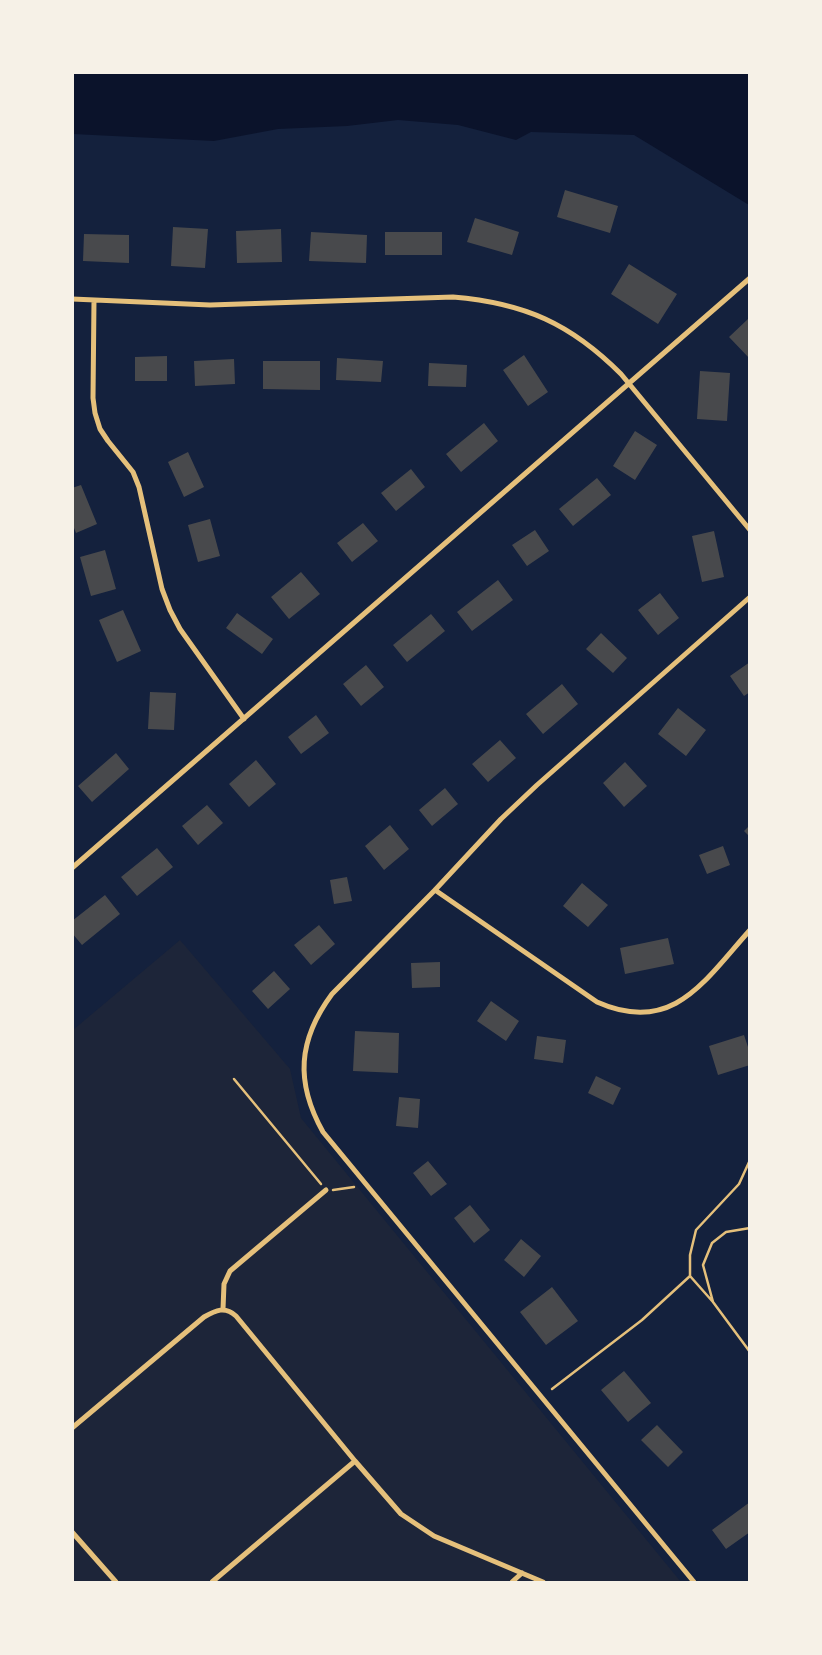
<!DOCTYPE html>
<html>
<head>
<meta charset="utf-8">
<style>
	body { margin:0 }
	#map { position:relative; width:822px; height:1655px; overflow:hidden; background:#14213d; font-family:"Zilla Slab",serif }
	canvas { display:block }
	.frame { position:absolute; inset:0; border:74px solid #f6f1e7; pointer-events:none }
</style>
</head>
<body>
<div id="map">
<canvas width="822" height="1655"></canvas>
<div class="frame"></div>
</div>
<script>
const context = document.querySelector('canvas').getContext('2d');
context.lineJoin = 'round';
function fillPath(path, color) { context.fillStyle = color; context.fill(path, 'evenodd'); }
function trace(path, color, width, dash) { context.strokeStyle = color; context.lineWidth = width; context.lineCap = dash ? 'butt' : 'round'; context.setLineDash(dash || []); context.stroke(path); }
const green = new Path2D(`
	M180 940 290 1069 301 1118 681 1582H73V1030Z`);
const water = new Path2D(`
	M72 73H749V205L634 135 531 132 516 140 458 125 398 120 347 126 278 129 214 141 73 134Z`);
const building = new Path2D(`
	M565 190 618 206 610 233 557 217Z
	M475 218 519 232 512 255 467 242Z
	M173 227 208 229 205 268 171 266Z
	M281 229 282 262 237 263 236 231Z
	M311 232 367 235 366 263 309 261Z
	M385 232H442V255H385Z
	M84 234 129 235V263L83 261Z
	M629 264 677 294 658 324 611 294Z
	M748 319 750 320V359L729 337Z
	M524 355 548 392 528 406 503 370Z
	M167 356V381H135V357Z
	M337 358 383 361 381 382 336 380Z
	M234 359 235 384 195 386 194 361Z
	M263 361H320V390L263 389Z
	M429 363 467 365 466 387 428 386Z
	M700 371 730 373 727 421 697 419Z
	M484 423 498 441 461 472 446 454Z
	M635 431 657 445 635 480 613 466Z
	M188 452 204 487 184 497 168 462Z
	M411 469 425 487 396 511 381 493Z
	M597 478 611 495 573 526 559 509Z
	M81 485 97 524 76 533 72 523V488Z
	M210 519 220 556 198 562 188 525Z
	M363 523 378 541 352 562 337 543Z
	M535 530 549 551 527 566 512 545Z
	M714 531 724 577 702 582 692 536Z
	M105 550 116 589 91 596 80 557Z
	M301 572 320 594 289 619 271 597Z
	M498 580 513 600 472 631 457 612Z
	M660 593 679 618 658 635 638 610Z
	M123 610 141 651 117 662 99 620Z
	M237 613 273 639 262 654 226 628Z
	M431 614 445 631 407 662 393 645Z
	M601 633 627 658 613 673 586 649Z
	M750 662V692L744 696 730 676Z
	M366 665 384 687 361 706 343 684Z
	M562 684 578 704 543 734 526 714Z
	M150 692 176 693 174 730 148 729Z
	M678 708 706 730 686 756 658 734Z
	M316 715 329 733 301 754 288 737Z
	M500 740 516 758 488 782 472 764Z
	M116 753 129 769 92 802 78 786Z
	M256 760 276 784 249 807 229 784Z
	M625 762 647 786 624 807 603 783Z
	M445 788 458 804 432 826 419 810Z
	M207 805 223 823 198 845 182 826Z
	M390 825 409 849 384 870 365 846Z
	M750 825V837L744 831Z
	M723 846 730 865 707 874 699 855Z
	M157 848 173 867 137 896 121 877Z
	M347 877 352 901 334 904 330 880Z
	M582 883 608 905 588 927 563 906Z
	M105 895 120 914 82 945 72 933V921Z
	M319 925 335 944 311 965 294 945Z
	M668 938 674 964 625 974 620 948Z
	M440 962V987L412 988 411 963Z
	M274 971 290 989 268 1009 252 991Z
	M491 1001 519 1021 506 1041 477 1021Z
	M355 1031 399 1033 398 1073 353 1071Z
	M744 1035 750 1053V1065L718 1075 709 1046Z
	M537 1036 566 1040 563 1063 534 1059Z
	M596 1076 621 1088 613 1105 588 1093Z
	M399 1097 420 1099 418 1128 396 1126Z
	M428 1161 447 1184 431 1196 413 1173Z
	M470 1205 490 1230 474 1243 454 1218Z
	M521 1239 541 1256 524 1277 504 1260Z
	M552 1287 578 1321 546 1345 520 1312Z
	M624 1371 651 1403 628 1422 601 1390Z
	M657 1425 683 1452 668 1467 641 1440Z
	M750 1502V1532L726 1549 712 1530Z`);
const path = new Path2D(`
	M234 1079 321 1184
	M333 1190 354 1187
	M690 1276 713 1302 750 1352
	M713 1302 703 1265 712 1243 726 1232 750 1228
	M552 1389 642 1320 690 1276V1255L696 1230 739 1184 750 1160`);
const minor = new Path2D(`
	M72 299 210 305 453 297C525 303 571 324 621 374L750 530
	M94 300 93 398 95 413 100 429 108 441 133 472 139 487 162 589 170 610 180 629 244 719
	M72 868 750 278
	M435 890 597 1002C673 1036 705 980 750 930
	M223 1309 224 1284 230 1271 326 1190
	M72 1428 204 1317C216 1310 225 1306 236 1316L355 1461 401 1514 434 1536 543 1582
	M72 1532 116 1582
	M212 1582 355 1461
	M512 1582 522 1573
	M694 1582 323 1132C295 1082 298 1040 332 994L435 890 501 819 537 785 750 597`);
fillPath(green, '#1d2539');
fillPath(water, '#0b132b');
fillPath(building, '#48494c');
trace(path, '#e5c07b', 2.5);
trace(minor, '#e5c07b', 5);
</script>
</body>
</html>
